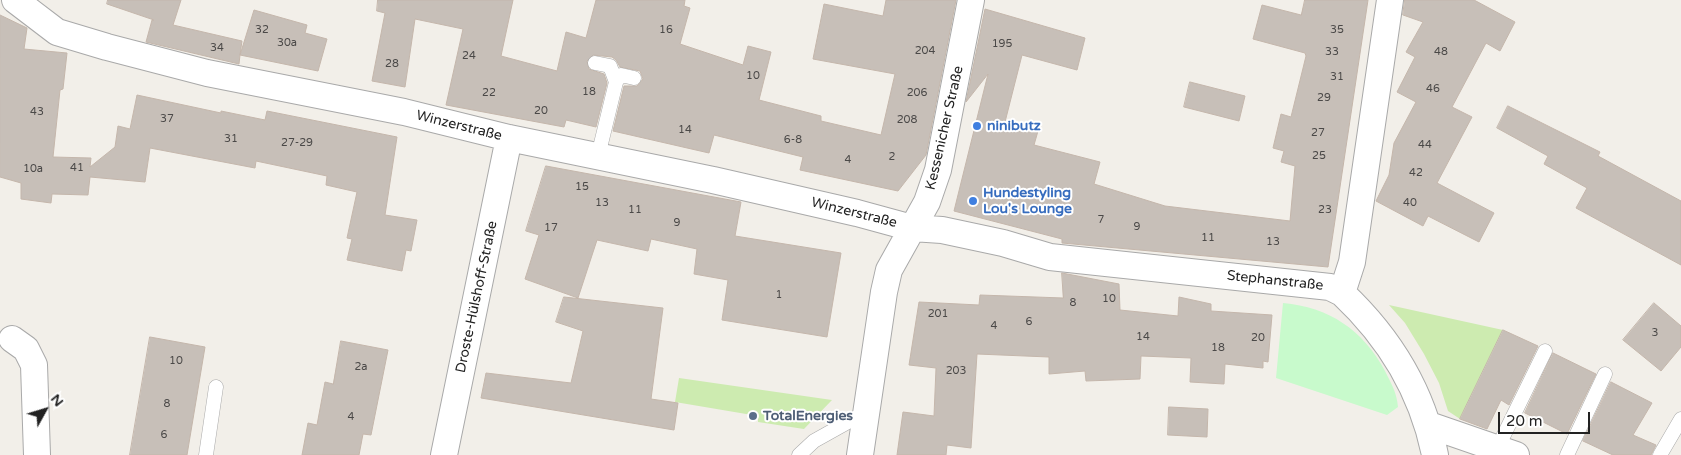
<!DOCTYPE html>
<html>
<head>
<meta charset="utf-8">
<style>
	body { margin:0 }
	#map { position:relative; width:1681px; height:455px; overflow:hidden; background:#f2efe9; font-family:"Varela Round",sans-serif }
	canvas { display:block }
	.north { position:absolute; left:20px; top:385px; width:50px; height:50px; -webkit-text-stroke:4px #fff; paint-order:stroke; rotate:51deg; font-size:14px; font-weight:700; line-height:20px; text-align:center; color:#222 }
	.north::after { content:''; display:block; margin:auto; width:18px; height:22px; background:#222; clip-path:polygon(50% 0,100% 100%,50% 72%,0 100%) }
	.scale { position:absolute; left:1498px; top:412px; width:92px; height:22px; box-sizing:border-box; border:2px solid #222; border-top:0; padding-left:6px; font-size:15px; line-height:18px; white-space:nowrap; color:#222; -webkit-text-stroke:4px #fff; paint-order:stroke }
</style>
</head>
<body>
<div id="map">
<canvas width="1681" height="455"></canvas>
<div class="north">N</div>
<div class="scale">20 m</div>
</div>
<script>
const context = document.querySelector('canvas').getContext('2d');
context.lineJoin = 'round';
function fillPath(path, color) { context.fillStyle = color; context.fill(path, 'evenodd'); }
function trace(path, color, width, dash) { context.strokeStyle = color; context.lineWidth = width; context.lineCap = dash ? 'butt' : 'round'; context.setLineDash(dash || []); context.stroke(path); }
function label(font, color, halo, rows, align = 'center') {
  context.font = font + ' "Varela Round",sans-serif'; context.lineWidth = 4; context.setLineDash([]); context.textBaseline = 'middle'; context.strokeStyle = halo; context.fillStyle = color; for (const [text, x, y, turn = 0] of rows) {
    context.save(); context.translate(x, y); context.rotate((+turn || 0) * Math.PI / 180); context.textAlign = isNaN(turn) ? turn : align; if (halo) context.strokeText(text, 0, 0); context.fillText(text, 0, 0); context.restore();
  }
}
const grass = new Path2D(`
	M1389 305 1503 330 1460 419 1448 411 1439 383 1424 354 1405 323Z
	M679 378 832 400 804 429 758 422V416L675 402Z`);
const park = new Path2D(`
	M1283 303C1329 307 1363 330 1385 371 1391 383 1397 393 1398 407L1387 415 1276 378Z`);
const building = new Path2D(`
	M108 0H181L173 25 242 41 240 55 254 10 307 25 305 33 327 39 318 71 240 55 239 64 146 42 152 20H154L107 4Z
	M378 0H513L501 56 557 71 566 32 586 38 596 0H685L684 6 690 8 680 44 743 65 748 46 771 52 759 100 821 116V121L881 135 895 74 813 59 824 4 883 16 886 0H956L926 155 898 191 800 170 803 157 714 135 709 153 613 131 624 86H637L643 79 640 71 620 67 616 60 612 57 593 55 587 61 589 69 604 74 607 83 596 127 566 120 564 127 446 105 463 29 415 19 405 87 372 81 385 13 377 11Z
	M1305 0H1368L1328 267 1062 243V239L954 211 988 74 966 102 985 9 1085 38 1077 70 1022 55 1005 122 1038 131 1034 145 1100 162 1094 184 1165 206 1290 221 1295 166 1281 162 1284 151 1273 148 1281 114 1291 117 1306 56 1305 53 1253 39 1262 5 1301 15Z
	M1405 0H1474L1515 22 1500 51 1486 43 1452 107 1472 117 1437 183 1494 213 1479 242 1428 216 1423 226 1376 201 1389 175 1394 143 1416 102 1397 92 1415 57 1406 52 1423 22 1403 15Z
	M0 15 27 28 24 49 67 53 63 89 60 90 53 157 91 158 90 167 115 147 118 126 130 129 137 95 221 113V111L265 120 267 111 397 137 385 215 417 220 411 251 406 250 402 271 347 260 352 239 347 238 357 192 326 185 327 176 256 161 255 168 150 148 145 182 90 177 88 195 52 194 51 203 21 199V183L0 177Z
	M1190 82 1245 96 1239 121 1184 107Z
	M1508 106 1600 152 1598 156 1681 201V265L1576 208 1587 188 1544 164 1548 156 1497 128Z
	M546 166 741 202 735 236 841 253 827 337 722 320 728 280 694 274 697 249 651 239 648 251 597 240 578 298 525 279 539 235 526 231Z
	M1062 273 1119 284 1120 310 1178 316 1179 297 1211 304V311L1272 315 1268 362 1263 361V368L1225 364 1224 384 1190 382 1191 358 1141 356 1140 379 1086 381 1085 371 1049 374V357L977 354 971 448 947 445 946 455H897L903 412 934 416 936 368 909 365 919 302 979 305 980 295 1063 298Z
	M564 297 663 308 651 399 678 403 674 430 481 398 486 373 571 383 583 331 556 322Z
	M1654 303 1681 326V347L1661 371 1623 340Z
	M1503 330 1538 346 1509 405 1501 400 1487 429 1460 419Z
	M150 337 205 347 187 455H130Z
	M341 341 388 350 371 435 363 434 359 455H302L308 423 317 425 325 382 333 384Z
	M1553 353 1596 374 1567 434 1525 413Z
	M1611 382 1652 403 1633 435 1656 445 1651 455H1613L1583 441Z
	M1169 407 1208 409 1207 437 1168 435Z`);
const service = new Path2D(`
	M595 63 610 66 616 82
	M598 156 616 82 621 75 634 78
	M1497 449 1545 351
	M206 455 216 387
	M799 455 814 441 866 412
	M1567 455 1605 374
	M1660 455 1681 419`);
const minor = new Path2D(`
	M15 0 57 32 107 47 207 73 404 112 509 138 713 180 857 213 912 228 942 230 1003 243 1050 257 1330 287 1342 293 1352 262 1390 0
	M1342 293C1390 338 1422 390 1435 455
	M12 339 26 349 34 365 37 455
	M1429 425 1516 455
	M444 455 509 138
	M860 455 884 292 889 270 927 202 938 170 971 0`);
const markers = [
	[977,126,5,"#3f7fe0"],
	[973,201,5,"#3f7fe0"],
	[753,416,5,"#5c6f8a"]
];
const numberNames = [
	["32",262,30],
	["16",666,30],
	["35",1337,30],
	["30a",287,43],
	["195",1002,44],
	["34",217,48],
	["204",925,51],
	["33",1332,52],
	["48",1441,52],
	["24",469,56],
	["28",392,64],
	["10",753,76],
	["31",1337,77],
	["46",1433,89],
	["18",589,92],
	["22",489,93],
	["206",917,93],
	["29",1324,98],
	["20",541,111],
	["43",37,112],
	["37",167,119],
	["208",907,120],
	["14",685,130],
	["27",1318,133],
	["31",231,139],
	["6-8",793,140],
	["27-29",297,143],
	["44",1425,145],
	["25",1319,156],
	["2",892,157],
	["4",848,160],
	["41",77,168],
	["10a",33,169],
	["42",1416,173],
	["15",582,187],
	["13",602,203],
	["40",1410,203],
	["11",635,210],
	["23",1325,210],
	["7",1101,220],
	["9",677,223],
	["9",1137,227],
	["17",551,228],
	["11",1208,238],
	["13",1273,242],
	["1",779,295],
	["10",1109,299],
	["8",1073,303],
	["201",938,314],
	["6",1029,322],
	["4",994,326],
	["3",1655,333],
	["14",1143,337],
	["20",1258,338],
	["18",1218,348],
	["10",176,361],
	["2a",361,367],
	["203",956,371],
	["8",167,404],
	["4",351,417],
	["6",164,435]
];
const streetNames = [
	["Winzerstraße",459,126,14],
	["Kessenicher Straße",945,128,-77],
	["Winzerstraße",854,213,14],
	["Stephanstraße",1275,281,6],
	["Droste-Hülshoff-Straße",477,297,-78]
];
const shopNames = [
	["ninibutz",987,126],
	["Hundestyling",983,193],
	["Lou's Lounge",983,209]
];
const serviceNames = [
	["TotalEnergies",763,416]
];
fillPath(grass, '#cdebb0');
fillPath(park, '#c8facc');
fillPath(building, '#c7bfb8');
trace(building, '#c4b6ab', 1);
trace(service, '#a9a9a9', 15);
trace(minor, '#a9a9a9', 28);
trace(service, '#fff', 14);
trace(minor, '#fff', 26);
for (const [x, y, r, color] of markers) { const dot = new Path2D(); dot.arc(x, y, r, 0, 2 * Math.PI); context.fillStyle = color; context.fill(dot); trace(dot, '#fff', 2); }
label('11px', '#4b4948', null, numberNames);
label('14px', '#222', '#fff', streetNames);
label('bold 14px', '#366cbe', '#fff', shopNames, 'left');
label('bold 14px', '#4e5e75', '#fff', serviceNames, 'left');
</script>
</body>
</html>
